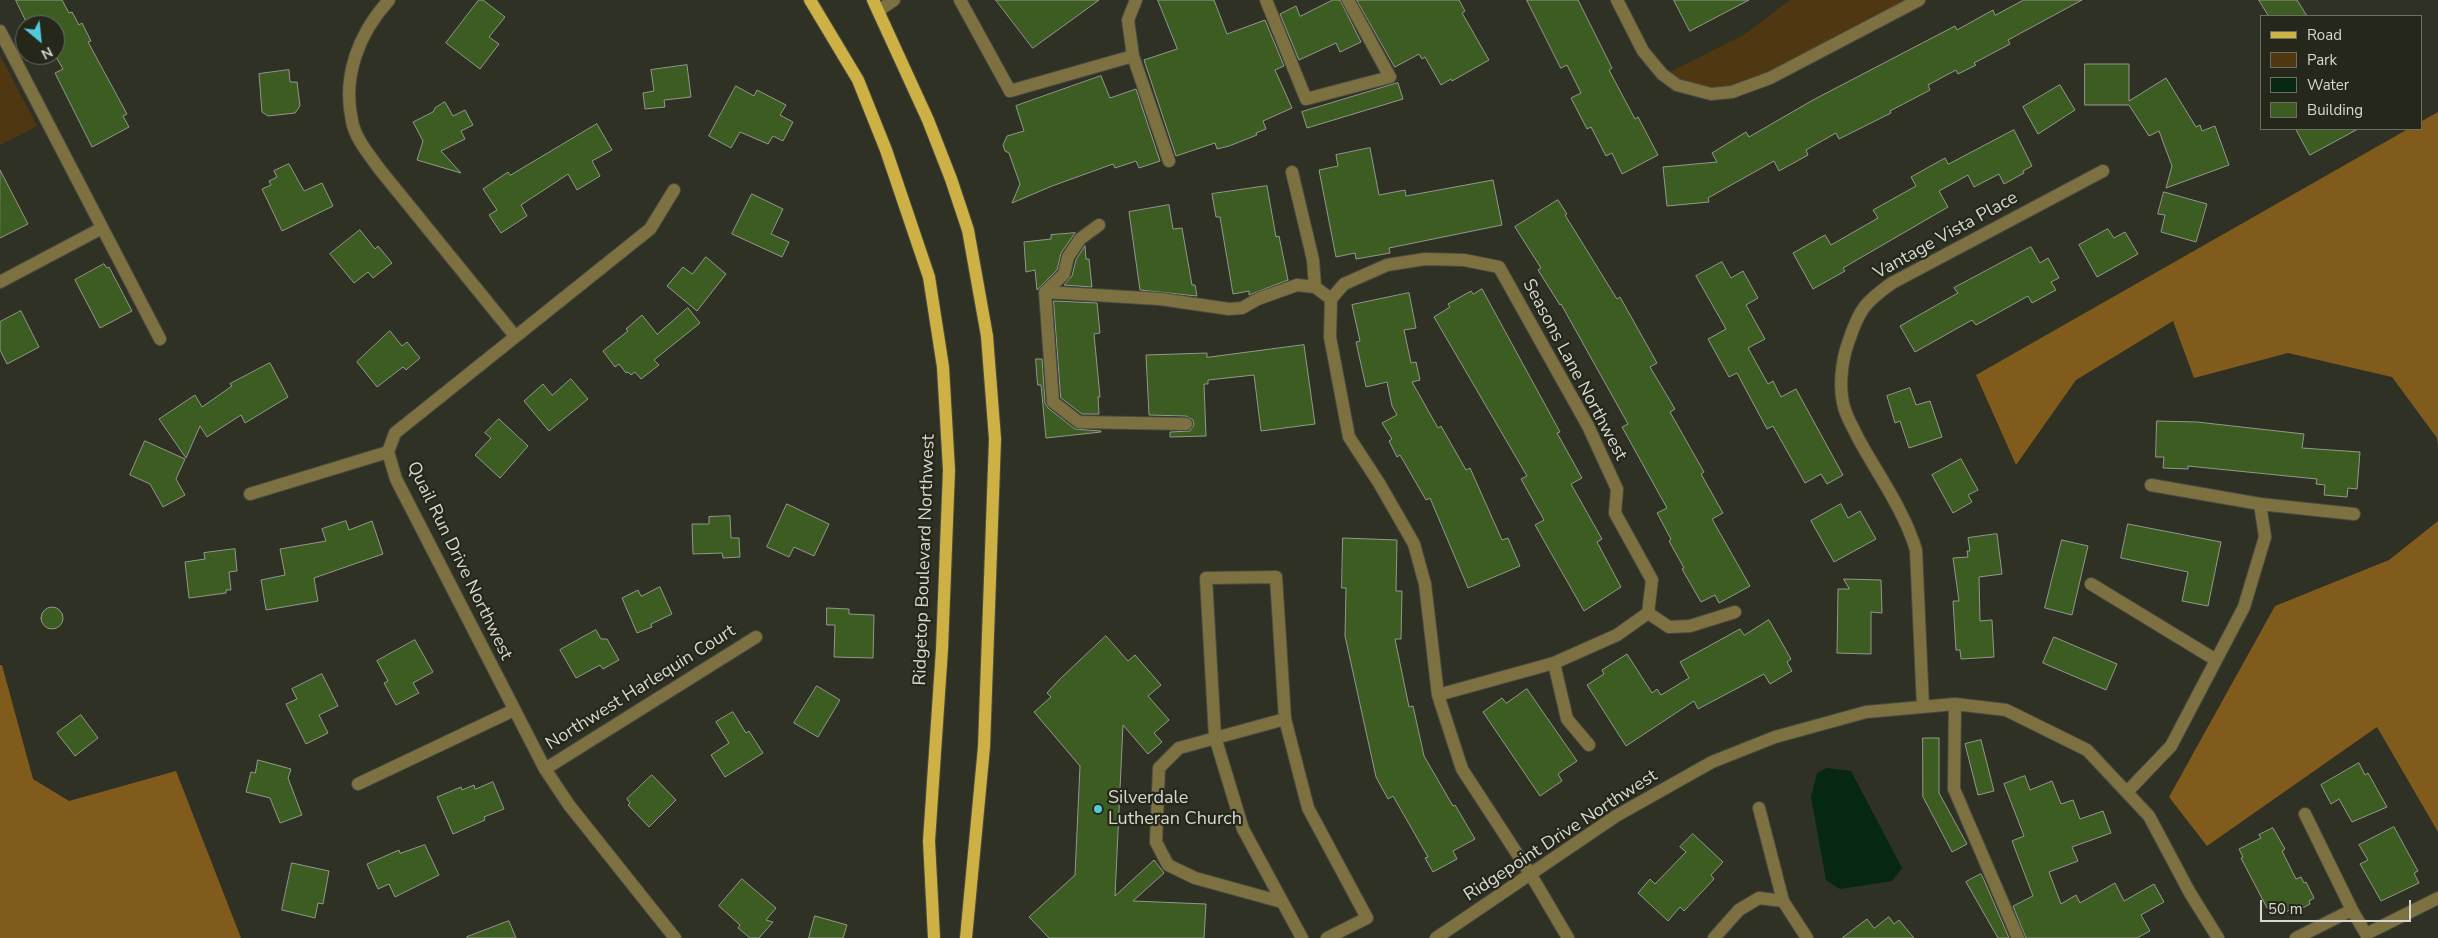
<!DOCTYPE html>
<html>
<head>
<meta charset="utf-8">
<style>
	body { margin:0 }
	#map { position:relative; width:2438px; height:938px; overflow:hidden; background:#2f3125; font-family:"Nunito Sans",sans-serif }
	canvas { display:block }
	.legend { position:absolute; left:2260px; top:15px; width:162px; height:115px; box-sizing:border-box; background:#26271b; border:1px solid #6d6e64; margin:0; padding:6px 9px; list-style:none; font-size:15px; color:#d7d9d1 }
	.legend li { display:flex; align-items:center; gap:10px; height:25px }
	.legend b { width:25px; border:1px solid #6d6e64 }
	.north { position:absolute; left:15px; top:15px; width:50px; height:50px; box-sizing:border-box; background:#26271b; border:1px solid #6d6e64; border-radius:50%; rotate:152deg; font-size:14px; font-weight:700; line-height:20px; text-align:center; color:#d7d9d1 }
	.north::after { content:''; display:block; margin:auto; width:18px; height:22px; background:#53cadc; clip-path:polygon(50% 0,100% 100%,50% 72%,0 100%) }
	.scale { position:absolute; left:2260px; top:900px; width:151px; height:22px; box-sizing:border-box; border:2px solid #d7d9d1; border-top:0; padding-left:6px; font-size:15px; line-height:18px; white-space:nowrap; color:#d7d9d1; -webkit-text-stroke:4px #26271b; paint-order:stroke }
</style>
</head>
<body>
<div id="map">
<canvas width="2438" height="938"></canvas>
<ul class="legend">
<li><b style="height:6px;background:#cdb145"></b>Road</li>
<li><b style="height:14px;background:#4e3711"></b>Park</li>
<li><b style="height:14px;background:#062711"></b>Water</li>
<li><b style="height:14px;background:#3d5c22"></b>Building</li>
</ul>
<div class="north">N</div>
<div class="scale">50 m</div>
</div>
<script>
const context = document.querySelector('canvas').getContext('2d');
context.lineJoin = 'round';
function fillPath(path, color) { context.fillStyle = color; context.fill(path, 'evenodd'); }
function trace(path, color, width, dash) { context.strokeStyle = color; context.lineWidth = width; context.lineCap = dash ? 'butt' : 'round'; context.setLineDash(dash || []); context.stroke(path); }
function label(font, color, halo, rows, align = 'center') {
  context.font = font + ' "Nunito Sans",sans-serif'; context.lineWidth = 4.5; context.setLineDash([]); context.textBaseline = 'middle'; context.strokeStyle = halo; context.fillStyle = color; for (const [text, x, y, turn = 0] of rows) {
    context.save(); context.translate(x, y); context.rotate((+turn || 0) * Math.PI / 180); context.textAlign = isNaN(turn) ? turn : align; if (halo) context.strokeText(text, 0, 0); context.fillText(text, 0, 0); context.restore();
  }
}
const green = new Path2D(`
	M1790 0H1913L1732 92 1693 91 1668 73 1745 34Z
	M0 55 37 126 0 145Z`);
const forest = new Path2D(`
	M2438 112V446L2437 438 2392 377 2288 353 2194 378 2173 321 2076 380 2016 465 1976 375 2408 129H2422V121Z
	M2438 521V832L2377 727 2207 846 2169 797 2275 606 2389 560Z
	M0 665H2L33 779 69 801 176 771 241 938H0Z`);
const water = new Path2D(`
	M1827 768 1851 771 1902 868 1892 881 1840 889 1826 880 1811 797 1817 773Z`);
const building = new Path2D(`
	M16 0H62L69 13 72 12 79 25 82 23 91 41 88 42 127 114 123 116 129 127 92 147 55 73 63 69 55 55V25H28Z
	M479 0H483L505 17 489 37 499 44 480 69 446 43Z
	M996 0H1099L1033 48Z
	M1158 0H1214L1227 34 1265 20 1284 66 1275 70 1292 108 1263 121 1266 129 1256 133 1257 135 1229 146 1217 149 1215 143 1176 156 1144 60 1177 49Z
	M1333 0H1340L1361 42 1340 52 1336 43 1299 60 1280 14 1296 6 1300 16Z
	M1357 0H1459L1465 11 1462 13 1489 60 1452 81 1451 79 1441 85 1425 57 1422 59 1419 54 1395 67Z
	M1527 0H1578L1612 68 1609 70 1635 119 1638 117 1658 155 1622 174 1612 153 1606 156 1591 127 1587 129 1571 98 1581 93 1567 65 1561 68Z
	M1674 0H1749L1690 31Z
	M2024 0H2082L2008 40 2010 44 1974 63 1976 65 1958 74 1956 70 1928 85 1930 90 1890 111 1891 113 1839 139 1836 133 1806 150 1808 155 1779 171 1774 161 1708 198 1709 202 1667 206 1663 167 1717 162 1712 153 1746 132 1749 137 1813 100 1955 26 1957 30 1993 10 1995 15Z
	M2259 0H2297L2307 16H2269Z
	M2085 64H2129V101L2166 78 2196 127 2200 125 2202 131 2215 126 2229 165 2166 188 2172 166 2159 131 2149 136 2129 105H2085Z
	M687 65 691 97 664 100 665 107 645 109 643 93 654 91 651 70Z
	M289 70 290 82H297L300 106 295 113 268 116 262 112 259 74Z
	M1101 76 1110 98 1136 89 1160 161 1139 168 1136 161 1115 168 1113 164 1052 186 1012 203 1020 184 1009 153 1005 151 1003 145 1007 136 1024 131 1016 106Z
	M1398 83 1403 99 1307 128 1302 112Z
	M2060 85 2075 110 2038 134 2023 107Z
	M736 86 754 96 757 90 786 105 780 115 793 122 783 141 773 136 768 144 740 132 731 148 709 136Z
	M445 102 453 116 465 110 473 125 461 131 465 139 441 151 461 173 417 160 423 141 413 122 433 112 435 108Z
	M597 124 612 150 592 161 600 176 577 190 568 174 521 205 527 216 501 233 489 215 497 210 483 189 508 172 510 175Z
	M2296 129H2358L2310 155Z
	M2014 130 2032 166 2023 171 2024 173 2004 184 1999 174 1974 187 1968 175 1939 191 1948 207 1843 268 1845 271 1813 289 1793 253 1825 235 1831 245 1878 218 1873 210 1916 186 1911 177 1945 158 1948 164Z
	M1370 148 1379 195 1405 190 1406 196 1493 180 1502 225 1389 248 1390 253 1356 259 1355 253 1336 257 1319 170 1338 166 1336 155Z
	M289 164 304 191 322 183 333 206 282 231 262 189 271 185 269 181 277 177 274 171Z
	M0 170 28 224 0 238Z
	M1267 186 1276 237 1279 236 1288 280 1249 295V291L1233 294 1220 217H1216L1212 194Z
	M2164 192 2207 204 2196 242 2161 232 2165 215 2158 214Z
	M752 194 783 209 771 234 789 242 782 257 732 234Z
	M1558 200 1567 214 1565 215 1617 299 1620 297 1657 363 1650 367 1675 409 1670 412 1704 472 1701 474 1723 513 1712 519 1750 586 1719 603 1715 595 1701 602 1682 569 1684 568 1669 541 1671 539 1657 513 1667 508 1622 427 1628 424 1561 304 1560 305 1538 270 1541 268 1515 227Z
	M1169 205 1173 229 1182 228 1192 285H1195L1197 296 1140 290 1129 212Z
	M2108 229 2114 238 2125 232 2138 254 2097 277 2079 245Z
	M360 230 375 249 378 246 392 263 373 278 368 272 354 283 330 254Z
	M1075 233 1061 253 1057 270 1037 290 1035 270 1026 272 1024 242 1051 239V235Z
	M1085 246 1086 259H1089L1092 287 1064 285 1072 276 1076 260Z
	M2031 247 2040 263 2048 258 2059 278 2051 282 2056 290 2032 303 2028 296 1976 325 1972 320 1915 352 1900 326 1958 293 1954 288Z
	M706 257 726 274 697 311 667 286 683 267 692 274Z
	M1722 262 1731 278 1743 271 1758 298 1746 305 1765 339 1748 348 1768 384 1773 381 1781 397 1796 389 1843 475 1827 484 1821 474 1805 483 1773 426 1767 429 1737 373 1729 377 1708 339 1726 329 1696 276Z
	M104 264 107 268 109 267 132 311 100 328 75 280Z
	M1482 289 1560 432 1557 433 1582 478 1571 484 1602 539 1597 542 1621 587 1584 611 1535 525 1544 520 1521 479 1527 476 1434 317 1450 307 1448 304 1471 291 1473 294Z
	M1409 293 1416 328 1404 330 1411 363 1416 362 1420 380 1412 382 1438 428 1441 426 1466 470 1470 468 1502 540 1508 538 1520 566 1468 588 1430 498 1426 500 1400 455 1397 457 1389 441 1392 439 1382 423 1397 415 1392 406 1387 382 1366 387 1356 342 1360 341 1352 305Z
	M1054 301 1097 303 1100 333 1094 334 1100 397H1098L1099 414H1082L1061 398Z
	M688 308 700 323 654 360 659 365 641 379 635 372 631 375 628 372 626 373 619 364 615 367 603 351 628 331 626 329 642 315 657 334Z
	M21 311 39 347 7 364 0 350V322Z
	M390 331 402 346 407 342 420 358 406 370 403 367 377 387 357 362Z
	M1304 345 1315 424 1261 431 1254 375 1208 380V384H1204L1206 436 1170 437V432L1190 431 1194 425 1193 420 1186 416 1149 415 1146 355 1207 353V357Z
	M1036 359H1042L1045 403 1048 408 1075 429 1101 431V432L1046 438 1041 385H1038Z
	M270 363 288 397 245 423 241 415 207 437 200 426 186 458 159 419 195 395 202 407 232 386 230 384Z
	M571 379 588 399 549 431 524 401 543 384 552 395Z
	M1910 388 1916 405 1930 401 1942 437 1909 448 1900 421 1895 423 1887 396Z
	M499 419 528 446 500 478 475 455 491 438 485 433Z
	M2157 421 2197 422 2304 434 2302 448 2360 452 2357 489 2348 488 2347 497 2324 495 2325 485 2316 484 2317 479 2188 466V469L2163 468 2164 457H2156Z
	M145 441 185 459 176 479 185 495 163 507 150 484 130 475Z
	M1961 459 1978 490 1968 495 1972 502 1953 513 1932 475Z
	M787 504 829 524 814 556 794 547 789 557 767 547Z
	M1841 504 1848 518 1860 511 1876 539 1834 562 1811 521Z
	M730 516 731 538H739L740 557 723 558 722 553 693 554 692 524H709V517Z
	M346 521 349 530 372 521 383 554 314 578 318 601 266 610 261 580 285 575 280 549 326 541 322 529Z
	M2128 524 2221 542 2208 606 2182 601 2188 572 2121 558Z
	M1997 534 2002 574 1979 577 1980 621 1992 620 1994 657 1961 659 1960 650H1956L1953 601H1959L1953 558 1968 557 1967 551H1970L1968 538Z
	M1343 538 1397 540 1396 591H1402L1401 639H1395L1409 707 1413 706 1424 756 1453 806 1455 805 1475 839 1453 851 1457 859 1433 872 1425 858 1428 857 1393 796 1388 799 1376 777 1345 636 1346 588H1342Z
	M2062 540 2088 546 2072 615 2045 608Z
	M235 549 237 571 229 572 231 590H226V593L189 598 185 562 205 559 204 553Z
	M1844 579 1881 580 1882 613 1871 612V654L1837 653 1838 589H1849Z
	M660 587 672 614 651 624 652 627 637 633 622 598 638 590 641 596Z
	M41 618a11 11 0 1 1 22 0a11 11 0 1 1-22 0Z
	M827 608 849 609V614L874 615 873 658 834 657 835 625H827Z
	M1769 620 1791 659 1787 662 1792 671 1770 684 1764 674 1698 709 1694 701 1626 746 1587 685 1604 674 1602 670 1627 654 1652 693 1657 689 1661 695 1689 678 1680 662 1740 629 1744 635Z
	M596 630 601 639H607L619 660 603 669 600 665 576 678 560 650Z
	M1106 636 1128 661 1135 655 1161 685 1148 696 1169 720 1154 733 1162 742 1148 754 1123 725 1115 896 1154 860 1164 873 1133 901 1206 904 1204 938H1049L1029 917 1075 875 1080 766 1034 712 1051 697 1047 693 1060 679Z
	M2054 637 2117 664 2106 690 2043 663Z
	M415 640 433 672 413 683 419 693 396 705 384 683 388 681 377 661Z
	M322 674 338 706 319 715 328 733 306 744 286 704 297 699 292 689Z
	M817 686 840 700 818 737 794 723Z
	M1527 689 1577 761 1558 774 1562 781 1540 796 1483 712 1502 698 1506 703Z
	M733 712 746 733 749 731 763 753 725 777 711 755 729 743 716 722Z
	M81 715 98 738 75 756 57 733Z
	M1923 738H1939V793L1967 844 1952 852 1923 797Z
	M1981 740 1994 791 1978 795 1965 744Z
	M258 760 291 769 288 778 302 815 280 823 270 798 246 792 251 772 255 773Z
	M2359 763 2365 775 2368 773 2387 807 2352 822 2339 799 2331 804 2321 785Z
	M652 775 676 800 649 827 628 805 630 803 627 799Z
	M2025 776 2030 790 2052 781 2061 804 2073 800 2080 819 2103 811 2111 833 2072 847 2078 861 2049 872 2061 904 2076 895 2080 903 2115 883 2124 901 2154 884 2164 902 2141 915 2150 931 2137 938H2026L2013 906 2033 896 2012 841 2024 836 2004 784Z
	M493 782 504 809 484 817 485 820 453 834 437 797 461 787 462 790 474 785 475 789Z
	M2394 827 2418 871 2414 873 2419 883 2381 901 2360 864 2368 860 2359 845Z
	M2273 828 2285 849 2282 851 2296 879 2301 877 2304 883 2306 882 2314 898 2309 901 2310 904 2295 912 2293 908 2284 913 2282 909 2274 913 2271 907 2267 908 2241 858 2243 857 2239 849 2261 838 2259 835Z
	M1693 834 1723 862 1711 875 1714 879 1684 911 1680 907 1668 921 1638 893 1650 879 1655 884 1686 852 1680 847Z
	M425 845 439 875 395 897 389 884 378 889 367 864 399 850 400 853Z
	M292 863 329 871 323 904 318 903 315 918 282 910Z
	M1981 874 1984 880 2009 938H1998L1966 882Z
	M742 879 776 908 766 920 773 922 759 938H750L738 928 740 925 719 906Z
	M815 916 847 925 843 938H809Z
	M1889 917 1894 924 1899 920 1914 938H1842L1867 919 1874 928Z
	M509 921 516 938H467V937Z`);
const minor = new Path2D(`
	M389 0C359 33 342 76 352 121 355 139 371 157 381 171L515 336
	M960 0 1010 91 1133 56 1169 161
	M1266 0 1306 99 1390 77 1348 0
	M1617 0 1643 51 1662 74 1677 85 1711 94 1732 92 1770 78 1919 0
	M878 11 894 0
	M0 31 160 339
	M1133 56 1128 20 1136 0
	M1292 172 1313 260 1315 287
	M674 190 650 229 395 433 388 452 396 479 545 769 569 805 675 938
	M1099 225 1080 239 1068 257 1064 274 1045 292 1053 402 1079 422 1186 424
	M0 282 102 228
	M1045 292 1160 299 1229 309 1242 308 1258 299 1297 285 1315 287 1331 299
	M1331 299 1344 284 1387 265 1425 259 1464 260 1499 267 1588 426 1617 489 1615 513 1652 580 1648 613 1617 635 1554 663 1438 695
	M1331 299 1330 337 1349 437 1379 483 1414 544 1425 584 1438 695 1462 769 1531 875 1568 938
	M250 494 388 452
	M2260 504 2354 514
	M2091 584 2216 660
	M1648 613 1669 627 1690 626 1735 612
	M1554 663 1567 719 1589 745
	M1955 704 1954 789 2018 938
	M1923 707 1916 550C1904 510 1878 475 1858 438 1853 427 1845 415 1843 403 1839 385 1842 360 1848 343 1859 310 1864 303 1892 283L2103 171
	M545 769 756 637
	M358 784 514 710
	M2127 792 2171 746 2244 607 2265 537 2260 504 2151 485
	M1759 808 1783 901
	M2305 814 2352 910
	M1282 902 1195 878 1168 865 1156 842 1159 768 1179 748 1285 719
	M1302 938 1243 829 1215 737 1206 578 1276 577 1285 719 1308 808 1367 918 1327 938
	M1436 938 1616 816 1712 762 1775 737 1866 712 1955 704 2006 710 2087 750 2149 816 2190 893 2218 938
	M1714 938 1739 910 1759 898 1783 901 1807 938
	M2296 938 2352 910 2366 934 2438 898`);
const major = new Path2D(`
	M810 0 858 80 886 150 929 277 943 367 949 470 942 649 929 841 934 938
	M873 0 928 120 951 179 968 230 987 336 995 439 984 747 966 938`);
const markers = [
	[1098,809,5,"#53cadc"]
];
const streetNames = [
	["Vantage Vista Place",1946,236,-29],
	["Seasons Lane Northwest",1574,370,62],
	["Ridgetop Boulevard Northwest",925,560,-88],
	["Quail Run Drive Northwest",459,561,64],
	["Northwest Harlequin Court",641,688,-32],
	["Ridgepoint Drive Northwest",1561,836,-33]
];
const poiNames = [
	["Silverdale",1108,799],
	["Lutheran Church",1108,820]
];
fillPath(green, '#4e3711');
fillPath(forest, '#815b1c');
fillPath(water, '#062711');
fillPath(building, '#3d5c22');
trace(building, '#91998c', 1);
trace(minor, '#4a4c41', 14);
trace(major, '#4a4c41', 14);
trace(minor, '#7e7141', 12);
trace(major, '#cdb145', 12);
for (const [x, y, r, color] of markers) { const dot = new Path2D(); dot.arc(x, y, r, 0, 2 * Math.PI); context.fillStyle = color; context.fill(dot); trace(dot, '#26271b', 2); }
label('18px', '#d7d9d1', '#26271b', streetNames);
label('18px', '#d7d9d1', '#26271b', poiNames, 'left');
</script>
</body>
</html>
